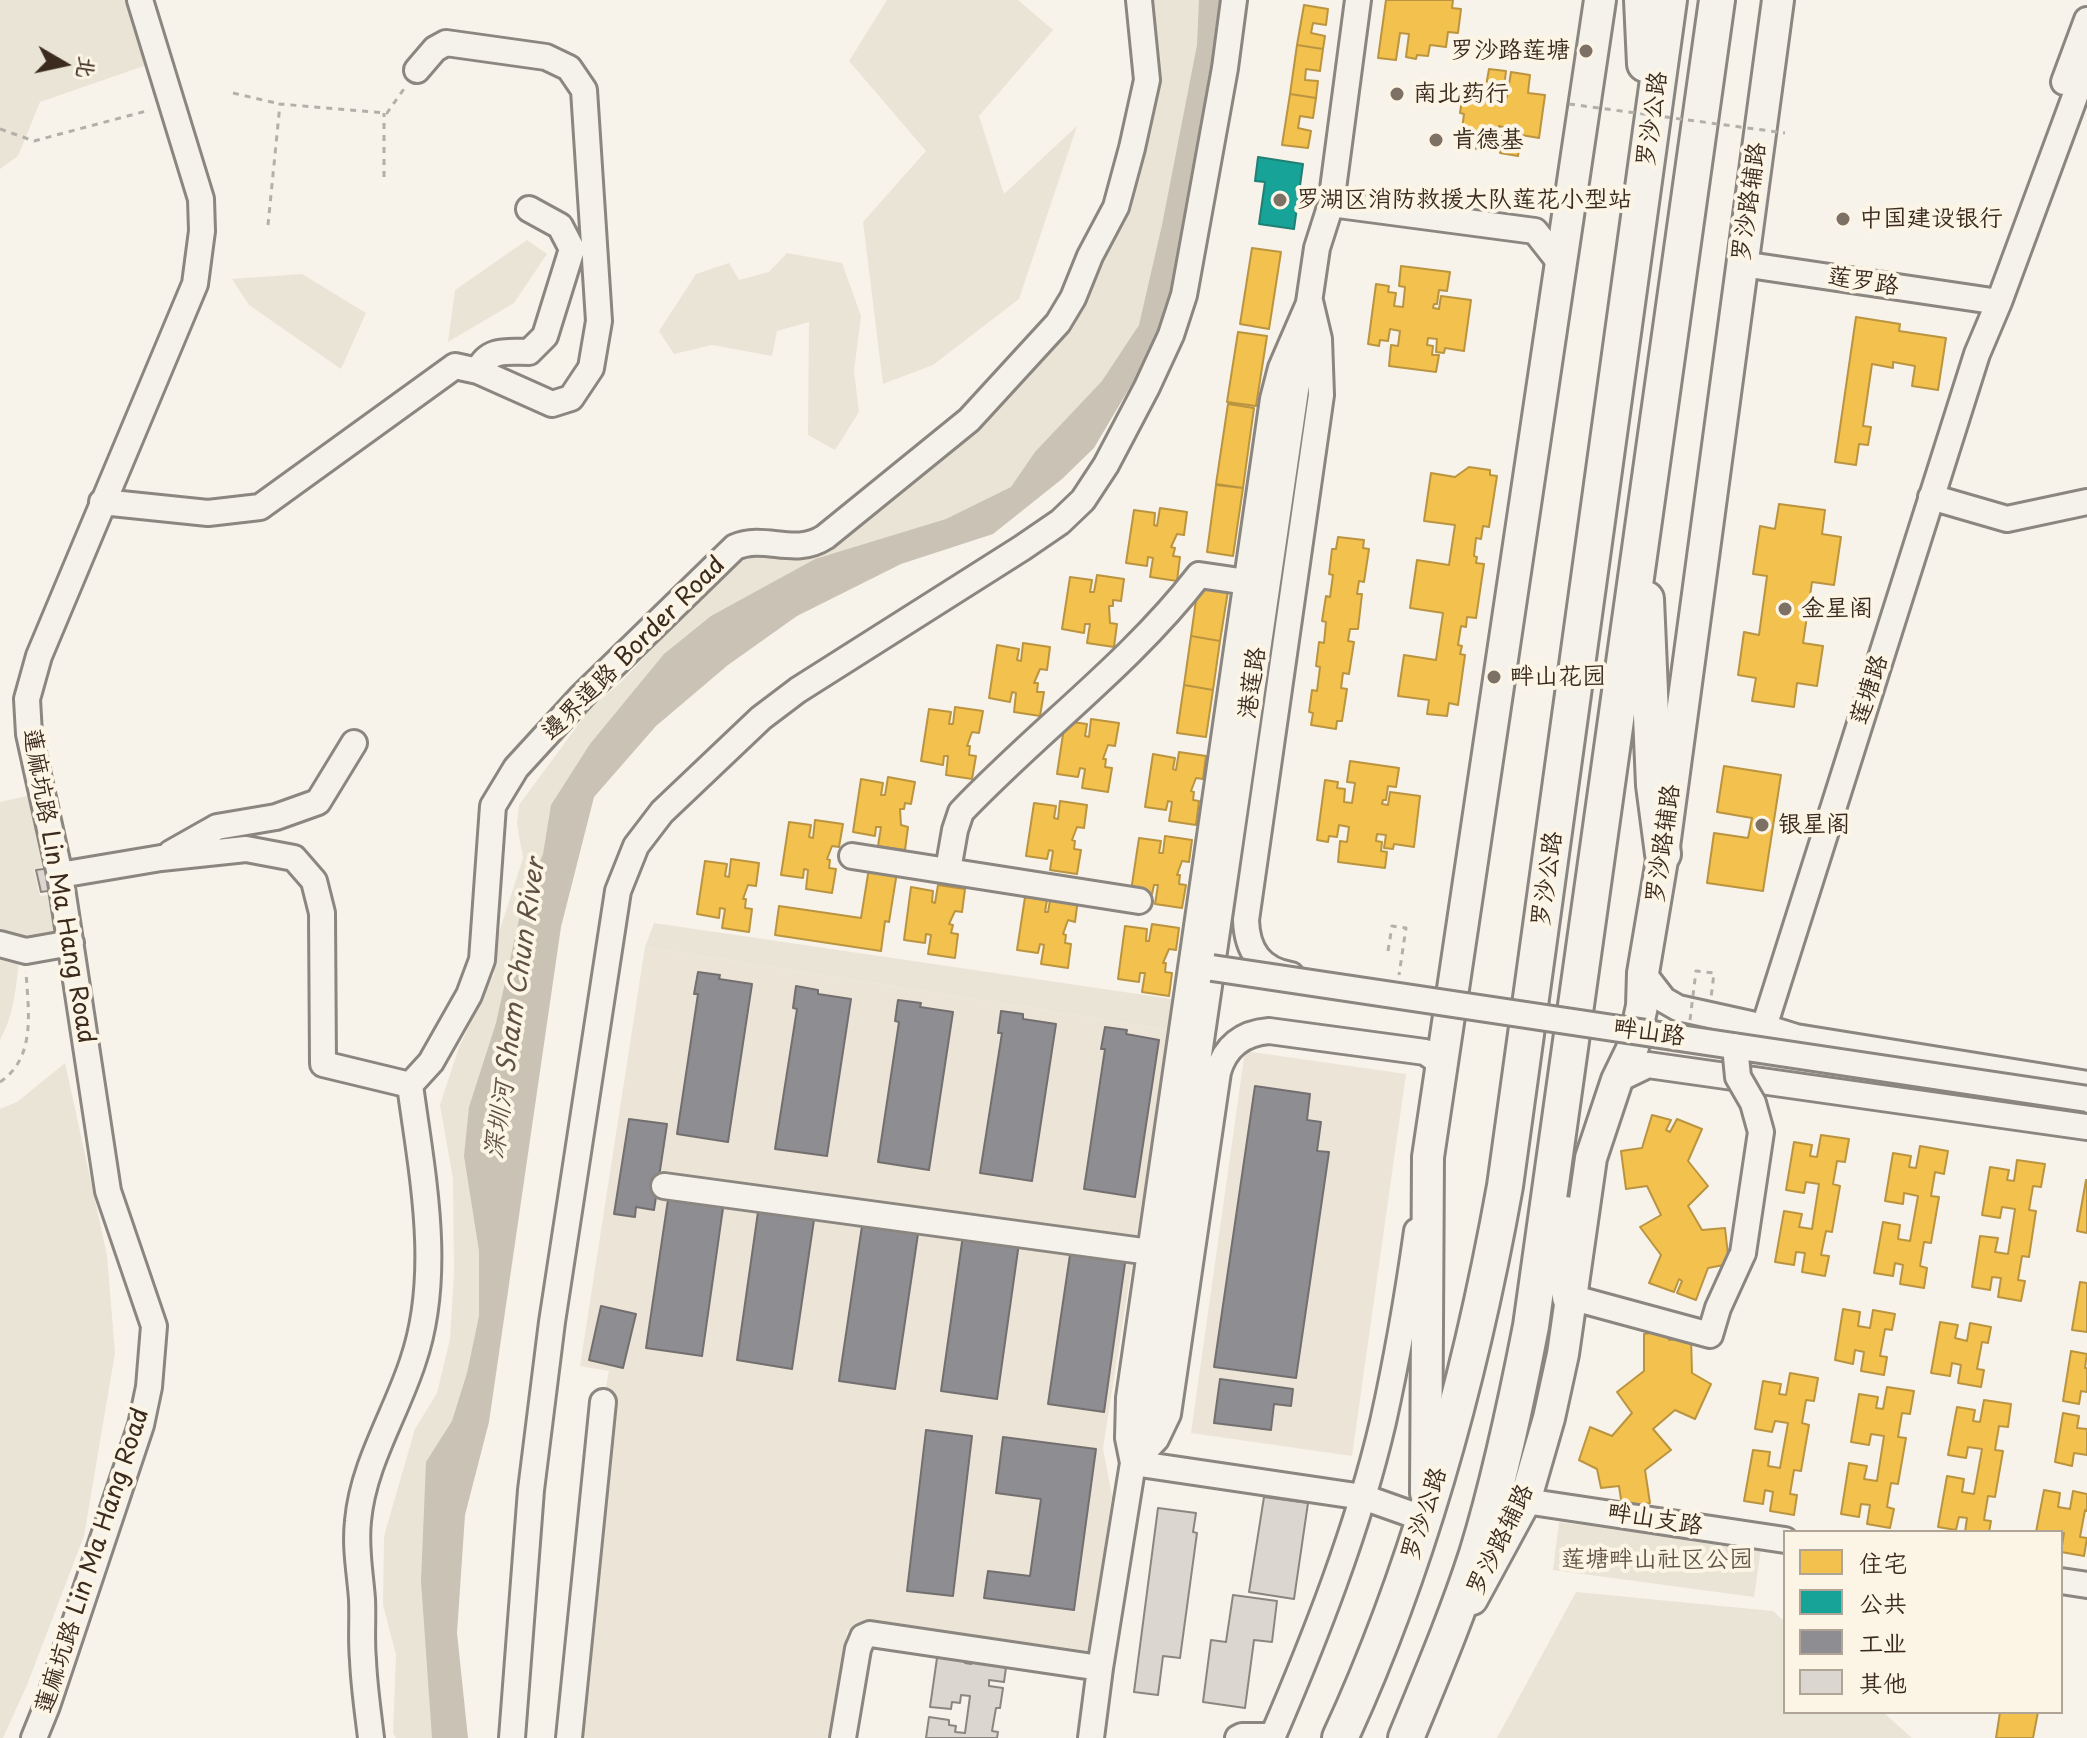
<!DOCTYPE html>
<html>
<head>
<meta charset="utf-8">
<style>
	body { margin:0 }
	#map { position:relative; width:2087px; height:1738px; overflow:hidden; background:#f7f3ea; font-family:"Playpen Sans","LXGW WenKai TC",sans-serif }
	canvas { display:block }
	.legend { position:absolute; left:1783px; top:1530px; width:280px; height:184px; box-sizing:border-box; background:#fcf5e5; border:2px solid #afa495; margin:0; padding:10px 14px; list-style:none; font-size:24px; color:#3b2a1e }
	.legend li { display:flex; align-items:center; gap:16px; height:40px }
	.legend b { width:40px; border:2px solid #afa495 }
	.north { position:absolute; left:24px; top:24px; width:80px; height:80px; -webkit-text-stroke:6px #fcf5e5; paint-order:stroke; rotate:99deg; font-size:22px; font-weight:700; line-height:32px; text-align:center; color:#3b2a1e }
	.north::after { content:''; display:block; margin:auto; width:28px; height:36px; background:#3b2a1e; clip-path:polygon(50% 0,100% 100%,50% 72%,0 100%) }
</style>
</head>
<body>
<div id="map">
<canvas width="2087" height="1738"></canvas>
<ul class="legend">
<li><b style="height:22px;background:#f2c14e"></b>住宅</li>
<li><b style="height:22px;background:#17a398"></b>公共</li>
<li><b style="height:22px;background:#8d8d92"></b>工业</li>
<li><b style="height:22px;background:#dbd7d0"></b>其他</li>
</ul>
<div class="north">北</div>
</div>
<script>
const context = document.querySelector('canvas').getContext('2d');
context.lineJoin = 'round';
function fillPath(path, color) { context.fillStyle = color; context.fill(path, 'evenodd'); }
function trace(path, color, width, dash) { context.strokeStyle = color; context.lineWidth = width; context.lineCap = dash ? 'butt' : 'round'; context.setLineDash(dash || []); context.stroke(path); }
function label(font, color, halo, rows, align = 'center') {
  context.font = font + ' "Playpen Sans","LXGW WenKai TC",sans-serif'; context.lineWidth = 8; context.setLineDash([]); context.textBaseline = 'middle'; context.strokeStyle = halo; context.fillStyle = color; for (const [text, x, y, turn = 0] of rows) {
    context.save(); context.translate(x, y); context.rotate((+turn || 0) * Math.PI / 180); context.textAlign = isNaN(turn) ? turn : align; if (halo) context.strokeText(text, 0, 0); context.fillText(text, 0, 0); context.restore();
  }
}
const built = new Path2D(`
	M645 947 1169 1030 1103 1448 1112 1496 1089 1651 882 1622 847 1631 830 1738H569L603 1402 609 1371 580 1366Z
	M1245 1051 1406 1074 1352 1456 1191 1433Z`);
const green = new Path2D(`
	M0 0H128L147 65 40 102 18 156 0 169Z
	M887 0H1018L1053 30 979 116 1004 194 1077 126 1019 299 933 365 883 384 863 222 926 151 849 61Z
	M1139 0H1211L1208 70 1132 354 1035 482 833 571 597 758 524 1075 456 1443 444 1738H396L393 1733 396 1655 383 1605 384 1536 415 1429 437 1393 450 1339 454 1272 453 1179 440 1105 459 1047 494 974 495 945 523 858 517 824 519 805 589 710 620 683 738 558C767 550 786 562 814 553L902 485 945 458 1016 388 1077 312 1146 66Z
	M527 240 547 254 514 303 448 342 455 290Z
	M787 253 842 263 861 316 854 371 859 412 835 450 808 435 809 322 777 331 772 356 712 345 674 354 659 331 696 274 729 263 739 280 769 272Z
	M302 274 366 313 341 369 249 305 232 279Z
	M36 794 49 865 34 869 40 896 54 894 62 936 19 960C16 988 14 1015 0 1040V802Z
	M654 923 1172 999 1169 1030 645 947Z
	M65 1063 107 1255 115 1353 84 1536 27 1685 3 1738H0V1109L17 1102Z
	M1559 1522 1761 1549 1754 1597 1553 1570Z
	M1576 1592 1773 1611 1785 1622V1712H1883L1912 1738H1497Z`);
const water = new Path2D(`
	M1199 0H1220L1215 70 1179 253 1162 325 1137 375 1094 448 1062 479 993 534 901 564 797 616 728 665 656 726 594 797 561 927 489 1422 465 1515 457 1633 468 1738H432L421 1581 426 1462 452 1421 467 1373 479 1316V1251L464 1156 469 1107 496 1023 522 906 543 854 551 805 590 744 664 654 711 616 815 559 946 519 1011 487 1035 452 1102 381 1139 325 1162 225 1197 45Z`);
const homes = new Path2D(`
	M1386 0H1453L1452 8 1461 9 1458 33 1448 32 1446 47 1430 45 1428 56 1417 55 1416 59 1406 57 1409 34 1400 33 1396 60 1378 58Z
	M1304 5 1328 9 1326 25 1313 23 1311 33 1325 36 1323 49 1297 45Z
	M1297 45 1323 49 1320 71 1306 69 1305 80 1318 81 1316 98 1290 94Z
	M1489 69 1506 71 1503 96 1507 97 1511 72 1530 75 1528 93 1545 95 1539 138 1521 135 1518 156 1500 153 1503 127 1499 126 1495 151 1476 149 1479 132 1462 129 1464 114 1460 113 1463 92 1467 93 1468 84 1486 86Z
	M1290 94 1316 98 1313 118 1300 116 1298 128 1311 131 1308 148 1282 145Z
	M1252 248 1281 252 1269 329 1240 324Z
	M1401 266 1450 272 1447 291 1439 290 1437 304H1434L1433 308 1439 309 1441 296 1471 300 1464 351 1445 348 1444 353 1436 352 1437 339 1428 338 1427 345 1433 346 1432 355H1439L1436 372 1389 366 1391 345 1398 346 1400 331 1390 329 1388 341 1380 340 1379 346 1368 344 1376 284 1389 286 1388 292 1396 293 1394 306 1403 307 1405 287 1399 286Z
	M1856 317 1900 324 1899 331 1946 338 1938 390 1912 386 1915 366 1893 362V368L1872 364 1863 426 1871 427 1868 445 1859 444 1856 465 1835 462Z
	M1238 332 1267 336 1256 406 1227 402Z
	M1228 404 1254 408 1243 488 1216 484Z
	M1469 467 1490 470V475L1497 476 1489 527 1483 526 1481 539 1476 538 1474 556 1477 557 1476 563 1484 564 1476 618 1467 617 1466 627 1461 626 1458 645 1462 646 1460 654 1465 655 1458 705 1449 703 1447 716 1427 714 1429 700 1398 696 1404 655 1436 660 1443 613 1410 608 1417 560 1449 565 1455 525 1424 521 1431 473 1455 477Z
	M1216 485 1243 488 1233 556 1207 552Z
	M1779 504 1825 510 1822 534 1841 537 1834 585 1812 582 1803 643 1823 646 1817 686 1797 683 1794 707 1752 701 1756 678 1738 675 1744 632 1759 635 1767 576 1753 574 1760 526 1775 529Z
	M1160 508 1187 512 1184 535 1177 534 1171 547 1175 548 1173 556 1180 557 1177 581 1150 577 1153 558 1148 557 1147 566 1126 563 1134 510 1155 513 1154 525 1157 526Z
	M1338 537 1364 540 1363 548 1369 549 1364 582 1359 581 1357 594H1362L1358 629H1350L1348 641 1354 642 1349 674 1343 673 1341 688 1347 689 1342 721H1337L1336 729 1311 725 1313 713 1309 712 1312 690 1317 691 1320 667 1316 666 1319 642 1324 643 1326 622 1322 621 1326 596 1330 597 1333 575 1329 574 1332 549H1336Z
	M1097 575 1124 579 1121 601 1113 600V606H1109L1110 623 1117 624 1114 647 1087 643 1090 624H1085L1084 633 1062 629 1070 577 1092 580 1090 592H1094Z
	M1198 586 1228 591 1220 641 1191 636Z
	M1191 636 1220 641 1213 690 1184 685Z
	M1023 643 1050 647 1047 670 1040 669 1034 683H1038L1037 692H1044L1040 716 1014 712 1016 693 1012 692 1010 702 989 698 997 645 1019 649 1017 660 1021 661Z
	M1184 685 1213 690 1206 737 1177 733Z
	M955 707 983 711 979 733 972 732 967 746H970L969 755 976 756 972 779 946 775 948 756H944L943 765 921 761 929 709 951 712 949 724H953Z
	M1091 719 1119 723 1115 746 1108 745 1103 759H1106L1105 767 1112 768 1108 792 1082 788 1085 769 1080 768 1078 777 1057 774 1065 721 1087 724 1085 736 1089 737Z
	M1179 752 1206 756 1203 779 1196 778 1191 791 1194 792 1193 800 1199 801 1196 825 1169 821 1172 802 1168 801 1166 810 1145 807 1153 754 1175 758 1173 769 1176 770Z
	M1350 761 1399 768 1396 787 1388 786 1386 800H1383L1382 804 1388 805 1390 792 1420 796 1414 847 1394 844 1393 849 1384 848 1386 835 1377 834 1376 841 1382 842 1381 851 1387 852 1385 868 1338 862 1340 841 1347 842 1349 827 1339 825 1337 837 1329 836 1328 842 1317 840 1325 780 1338 782 1337 788 1345 789 1344 802 1352 803 1355 783 1347 782Z
	M1724 766 1781 775 1763 891 1707 883 1714 833 1748 838 1752 818 1717 812Z
	M888 777 915 782 911 804 905 803 904 809H900L901 825 908 827 905 850 878 846 881 827H876L875 836 853 832 861 779 883 783 881 795H885Z
	M1060 801 1087 805 1084 828 1077 827 1072 840 1075 841 1074 849 1081 850 1077 874 1050 870 1053 851 1049 850 1047 859 1026 856 1034 803 1056 806 1054 818 1058 819Z
	M815 820 843 824 839 847 832 846 827 859 830 860 829 868 836 869 832 893 806 889 808 870 804 869 803 878 781 875 789 822 811 825 809 837 813 838Z
	M1165 836 1192 840 1189 862 1182 861 1177 875H1180L1179 884 1186 885 1182 908 1155 904 1158 885H1154L1152 894 1131 891 1139 838 1161 841 1159 853H1163Z
	M731 859 759 863 756 886 748 885 743 899H746L745 908 752 909 749 932 722 928 725 909 720 908 719 918 697 914 705 861 727 864 725 876 729 877Z
	M869 868 897 872 889 922 885 921 881 951 775 935 779 906 861 918Z
	M938 885 965 889 962 912 955 911 949 924 953 925 951 933 958 934 955 958 928 954 931 935 926 934 925 943 904 940 911 887 933 891 932 902 935 903Z
	M1051 895 1078 899 1075 922 1068 920 1063 934 1066 935 1065 943 1071 944 1068 968 1041 964 1044 945 1040 944 1038 953 1017 950 1025 897 1047 900 1045 912H1048Z
	M1152 924 1179 928 1176 950 1169 949 1163 963H1166L1165 972 1172 973 1169 996 1142 992 1145 973H1140L1139 982 1118 979 1125 926 1147 929 1146 941H1149Z
	M1652 1115 1671 1120 1666 1130 1670 1132 1677 1119 1702 1129 1688 1161 1708 1186 1688 1206 1702 1230 1725 1228 1729 1264 1708 1268 1696 1300 1677 1293 1682 1281 1679 1279 1674 1292 1649 1283 1661 1255 1640 1227 1661 1215 1647 1186 1626 1189 1621 1151 1642 1148Z
	M1821 1135 1849 1139 1845 1162 1837 1161 1833 1184 1840 1186 1832 1232 1826 1231 1821 1255 1829 1256 1825 1276 1802 1272 1805 1253 1796 1252 1794 1265 1775 1262 1784 1211 1802 1214 1799 1227 1812 1229 1819 1184 1806 1182 1804 1193 1786 1190 1794 1142 1812 1145 1810 1156 1817 1157Z
	M1920 1146 1948 1151 1944 1174 1935 1172 1931 1196 1939 1197 1931 1243 1924 1242 1920 1266 1927 1268 1924 1288 1900 1284 1903 1265 1895 1263 1893 1276 1874 1273 1883 1222 1900 1225 1898 1239 1910 1241 1918 1196 1904 1193 1903 1204 1885 1201 1893 1153 1911 1156 1909 1167 1916 1168Z
	M2017 1160 2045 1164 2041 1187 2033 1186 2029 1210 2036 1211 2029 1257 2022 1256 2018 1280 2025 1281 2021 1301 1998 1297 2001 1278 1992 1277 1990 1290 1972 1287 1980 1236 1998 1238 1995 1252 2008 1254 2015 1209 2002 1207 2000 1218 1982 1215 1990 1167 2009 1170 2007 1180 2014 1181Z
	M2086 1180H2087V1233L2077 1231Z
	M2080 1282 2087 1283V1332L2072 1330Z
	M1843 1309 1860 1312 1858 1326 1870 1328 1873 1310 1895 1314 1892 1330 1885 1329 1880 1356 1887 1357 1884 1375 1861 1371 1864 1352 1855 1350 1853 1364 1835 1360Z
	M1940 1322 1958 1325 1955 1338 1967 1341 1970 1323 1991 1327 1988 1343 1982 1342 1977 1369 1984 1370 1981 1387 1958 1383 1961 1365 1952 1363 1950 1376 1931 1373Z
	M1668 1330 1669 1340 1691 1337 1692 1373 1711 1384 1695 1419 1675 1410 1653 1429 1671 1450 1645 1470 1650 1503 1622 1506 1619 1486 1601 1488 1597 1469 1579 1460 1590 1427 1612 1436 1632 1413 1617 1392 1644 1371V1334Z
	M2071 1351 2087 1354 2085 1368H2087V1392L2081 1391 2079 1404 2063 1401Z
	M1790 1373 1818 1378 1814 1401 1806 1400 1802 1423 1809 1425 1801 1471 1794 1470 1790 1494 1797 1495 1794 1515 1770 1511 1773 1492 1765 1490 1763 1504 1744 1501 1753 1450 1770 1452 1768 1466 1780 1468 1788 1423 1775 1421 1772 1432 1755 1429 1763 1381 1781 1384 1779 1394 1786 1395Z
	M1887 1387 1914 1391 1910 1414 1902 1413 1898 1437 1906 1438 1898 1484 1891 1483 1887 1507 1894 1509 1890 1528 1867 1524 1870 1505 1861 1504 1859 1517 1841 1514 1849 1463 1867 1466 1864 1479 1877 1481 1884 1436 1871 1434 1869 1445 1851 1442 1859 1394 1878 1397 1876 1408 1883 1409Z
	M1984 1400 2011 1404 2008 1427 1999 1426 1995 1450 2003 1451 1995 1497 1988 1496 1984 1520 1991 1521 1989 1532H1965L1967 1518 1959 1517 1956 1530 1938 1527 1947 1476 1964 1479 1962 1492 1974 1494 1982 1449 1968 1447 1966 1458 1948 1455 1957 1407 1975 1410 1973 1421 1980 1422Z
	M2063 1413 2079 1416 2077 1428 2087 1429V1455L2074 1453 2072 1466 2055 1462Z
	M2044 1490 2060 1493 2058 1507 2070 1509 2073 1491 2087 1494V1511L2085 1510 2080 1537 2087 1538 2084 1556 2061 1552 2064 1533 2036 1532Z
	M2000 1712H2038L2033 1738H1996Z`);
const public = new Path2D(`
	M1258 157 1303 164 1294 229 1259 224 1265 182 1255 181Z`);
const industry = new Path2D(`
	M698 972 720 975 719 979 752 984 728 1142 677 1134 698 994H694Z
	M796 986 818 990V994L851 999 827 1156 775 1149 797 1009 793 1008Z
	M898 1000 921 1003 920 1007 953 1012 929 1170 878 1162 899 1022 895 1021Z
	M1001 1011 1023 1014V1019L1056 1024 1032 1181 980 1173 1002 1033H998Z
	M1105 1027 1127 1030 1126 1034 1159 1040 1135 1197 1084 1189 1105 1049H1101Z
	M1255 1086 1310 1094 1307 1120 1321 1122 1317 1151 1329 1152 1296 1378 1214 1367Z
	M629 1119 667 1124 654 1210 636 1207 635 1217 614 1214Z
	M669 1193 724 1201 702 1356 646 1348Z
	M759 1205 815 1213 792 1369 737 1360Z
	M862 1226 918 1234 895 1389 839 1381Z
	M963 1235 1019 1243 997 1399 941 1391Z
	M1071 1248 1126 1256 1104 1412 1048 1404Z
	M601 1306 636 1314 623 1368 589 1360Z
	M1220 1379 1293 1389 1291 1406 1274 1404 1271 1430 1214 1423Z
	M926 1430 972 1436 953 1596 907 1591Z
	M1003 1437 1096 1449 1074 1610 984 1598 988 1571 1030 1576 1041 1499 996 1493Z`);
const building = new Path2D(`
	M50 868 54 890 41 892 36 870Z
	M1264 1497 1308 1503 1294 1599 1249 1592Z
	M1158 1508 1196 1513 1193 1532 1197 1533 1180 1658 1163 1656 1158 1695 1134 1692Z
	M1233 1595 1277 1601 1272 1642 1254 1640 1245 1708 1203 1702 1211 1640 1226 1642Z
	M939 1644 966 1654 965 1663 971 1664 973 1648 1008 1653 1004 1682 989 1680V1686L1003 1688 1000 1708H996L992 1731 998 1732 997 1738H926L929 1717 949 1720V1725L956 1726 955 1732 965 1733 970 1696 961 1695 960 1703 952 1702 951 1709 930 1707Z`);
const path = new Path2D(`
	M233 93 280 104
	M0 129 34 141 150 110
	M384 177V113
	M268 225 280 104 387 113 406 86
	M0 1082C37 1057 28 1010 26 971`);
const minor = new Path2D(`
	M2064 82 2087 20
	M1331 204 1535 231 1561 264
	M1742 264 1999 302
	M478 371C488 348 507 352 529 352L545 336 572 249 560 226 529 209
	M1931 497 2007 519 2087 502
	M102 502 208 513 260 507 455 366 478 371 552 404 571 398 591 368 599 321 584 90 569 68 546 57 446 43 435 49 417 70
	M171 853 217 827 276 817 318 802 354 743
	M852 856 1139 901
	M948 870 955 830 961 812C1039 730 1130 664 1199 575L1247 582
	M60 875 161 858 246 849 294 858 314 881 322 913 323 1064 410 1085
	M0 944 26 951 71 943
	M1643 973 1664 1000 1678 1008 1764 1027 1796 1037 2087 1084
	M1291 975C1260 970 1247 950 1246 920L1321 395 1319 339 1310 301 1281 368 1273 399 1129 1398 1128 1438 1133 1463 1156 1439 1168 1414 1218 1072C1225 1047 1242 1033 1269 1031L1425 1052 1442 1064
	M1764 1027 1977 354 1999 302 2087 64
	M1617 1080 1648 1065 2087 1127
	M664 1186 1150 1252
	M1570 1297 1710 1335 1718 1308 1743 1253
	M1133 1463 1363 1497 1425 1519
	M1525 1501 1785 1540
	M2061 1581 2087 1585
	M34 1738 47 1706 141 1425 149 1387 154 1326 108 1191 60 875 29 734 27 699 39 656 195 284 202 231 201 199 140 0
	M371 1738C368 1712 364 1686 363 1660 361 1640 363 1619 362 1599 360 1572 355 1548 358 1521 363 1464 396 1414 413 1361 443 1273 422 1174 410 1085L431 1062 469 995 482 960 493 806 516 768 582 696 735 547C766 534 794 557 825 537L969 420 1058 323 1073 298 1090 256 1116 207 1132 148 1147 80 1139 0
	M512 1738 531 1490 552 1322 618 891 636 846 662 812 761 718 798 690 1022 548 1060 522 1083 500 1106 465 1147 387 1171 335 1184 295 1225 68 1234 0
	M569 1738 603 1402
	M843 1738 858 1649 863 1637 870 1634 1100 1668 1133 1463 1145 1424 1290 431 1317 248 1331 204 1358 0
	M1091 1738 1100 1668
	M1238 1738 1242 1736H1273
	M1272 1738C1315 1638 1358 1529 1383 1422 1397 1359 1408 1295 1417 1231`);
const major = new Path2D(`
	M1426 1493 1428 1157 1600 0
	M1472 1599 1525 1501 1549 1418 1563 1354 1591 1158 1617 1080 1633 1047 1642 1006 1643 973 1663 854 1778 0`);
const highway = new Path2D(`
	M1642 0 1645 64
	M1646 599 1654 785 1663 854
	M1565 1214V1250L1570 1297
	M1340 1738C1421 1563 1471 1375 1505 1186L1669 0
	M1406 1738C1431 1677 1457 1616 1477 1554 1500 1479 1516 1403 1531 1326L1717 0`);
const pathBridge = new Path2D(`
	M1569 104 1785 133
	M1388 951 1392 926 1406 928 1399 975
	M1690 1020 1696 971 1714 973 1711 998`);
const minorBridge = new Path2D(`
	M1212 968 2087 1099
	M1735 1046 1738 1077 1753 1103 1761 1132 1743 1253`);
const markers = [
	[1586,51,8,"#7d7065"],
	[1397,94,8,"#7d7065"],
	[1436,140,8,"#7d7065"],
	[1280,200,8,"#7d7065"],
	[1843,219,8,"#7d7065"],
	[1785,609,8,"#7d7065"],
	[1494,677,8,"#7d7065"],
	[1762,825,8,"#7d7065"]
];
const poiNames = [
	["罗沙路莲塘",1570,51,"right"],
	["南北药行",1413,94],
	["肯德基",1452,140],
	["罗湖区消防救援大队莲花小型站",1296,200],
	["中国建设银行",1859,219],
	["金星阁",1801,609],
	["畔山花园",1510,677],
	["银星阁",1778,825]
];
const streetNames = [
	["罗沙公路",1653,119,-82],
	["罗沙路辅路",1750,202,-82],
	["莲罗路",1863,282,9],
	["邊界道路 Border Road",634,649,-45],
	["港莲路",1253,683,-82],
	["莲塘路",1870,690,-72],
	["罗沙路辅路",1664,844,-82],
	["罗沙公路",1548,879,-82],
	["蓮麻坑路 Lin Ma Hang Road",58,886,80],
	["畔山路",1649,1033,8],
	["罗沙公路",1425,1514,-72],
	["畔山支路",1655,1520,9],
	["罗沙路辅路",1501,1540,-64],
	["蓮麻坑路 Lin Ma Hang Road",93,1561,-72]
];
const parkNames = [
	["莲塘畔山社区公园",1657,1560]
];
const waterNames = [
	["深圳河 Sham Chun River",516,1009,-82]
];
fillPath(built, '#ebe4d7');
fillPath(green, '#eae4d7');
fillPath(water, '#cac2b5');
fillPath(homes, '#f2c14e');
trace(homes, '#bb9440', 2);
fillPath(public, '#17a398');
trace(public, '#227f73', 2);
fillPath(industry, '#8d8d92');
trace(industry, '#746f6f', 2);
fillPath(building, '#dbd7d0');
trace(building, '#8b867f', 2);
trace(minor, '#8b867f', 30);
trace(major, '#8b867f', 36);
trace(highway, '#8b867f', 40);
trace(path, '#b3afa9', 3, [6, 6]);
trace(minor, '#f5f2ec', 24);
trace(major, '#f5f2ec', 30);
trace(highway, '#f5f2ec', 34);
trace(minorBridge, '#8b867f', 30, []);
trace(pathBridge, '#b3afa9', 3, [6, 6]);
trace(minorBridge, '#f5f2ec', 24);
for (const [x, y, r, color] of markers) { const dot = new Path2D(); dot.arc(x, y, r, 0, 2 * Math.PI); context.fillStyle = color; context.fill(dot); trace(dot, '#fcf5e5', 3); }
label('24px', '#3b2a1e', '#fcf5e5', poiNames, 'left');
label('24px', '#3b2a1e', '#fcf5e5', streetNames);
label('24px', '#645648', '#fcf5e5', parkNames);
label('italic 26px', '#605144', '#fcf5e5', waterNames);
</script>
</body>
</html>
